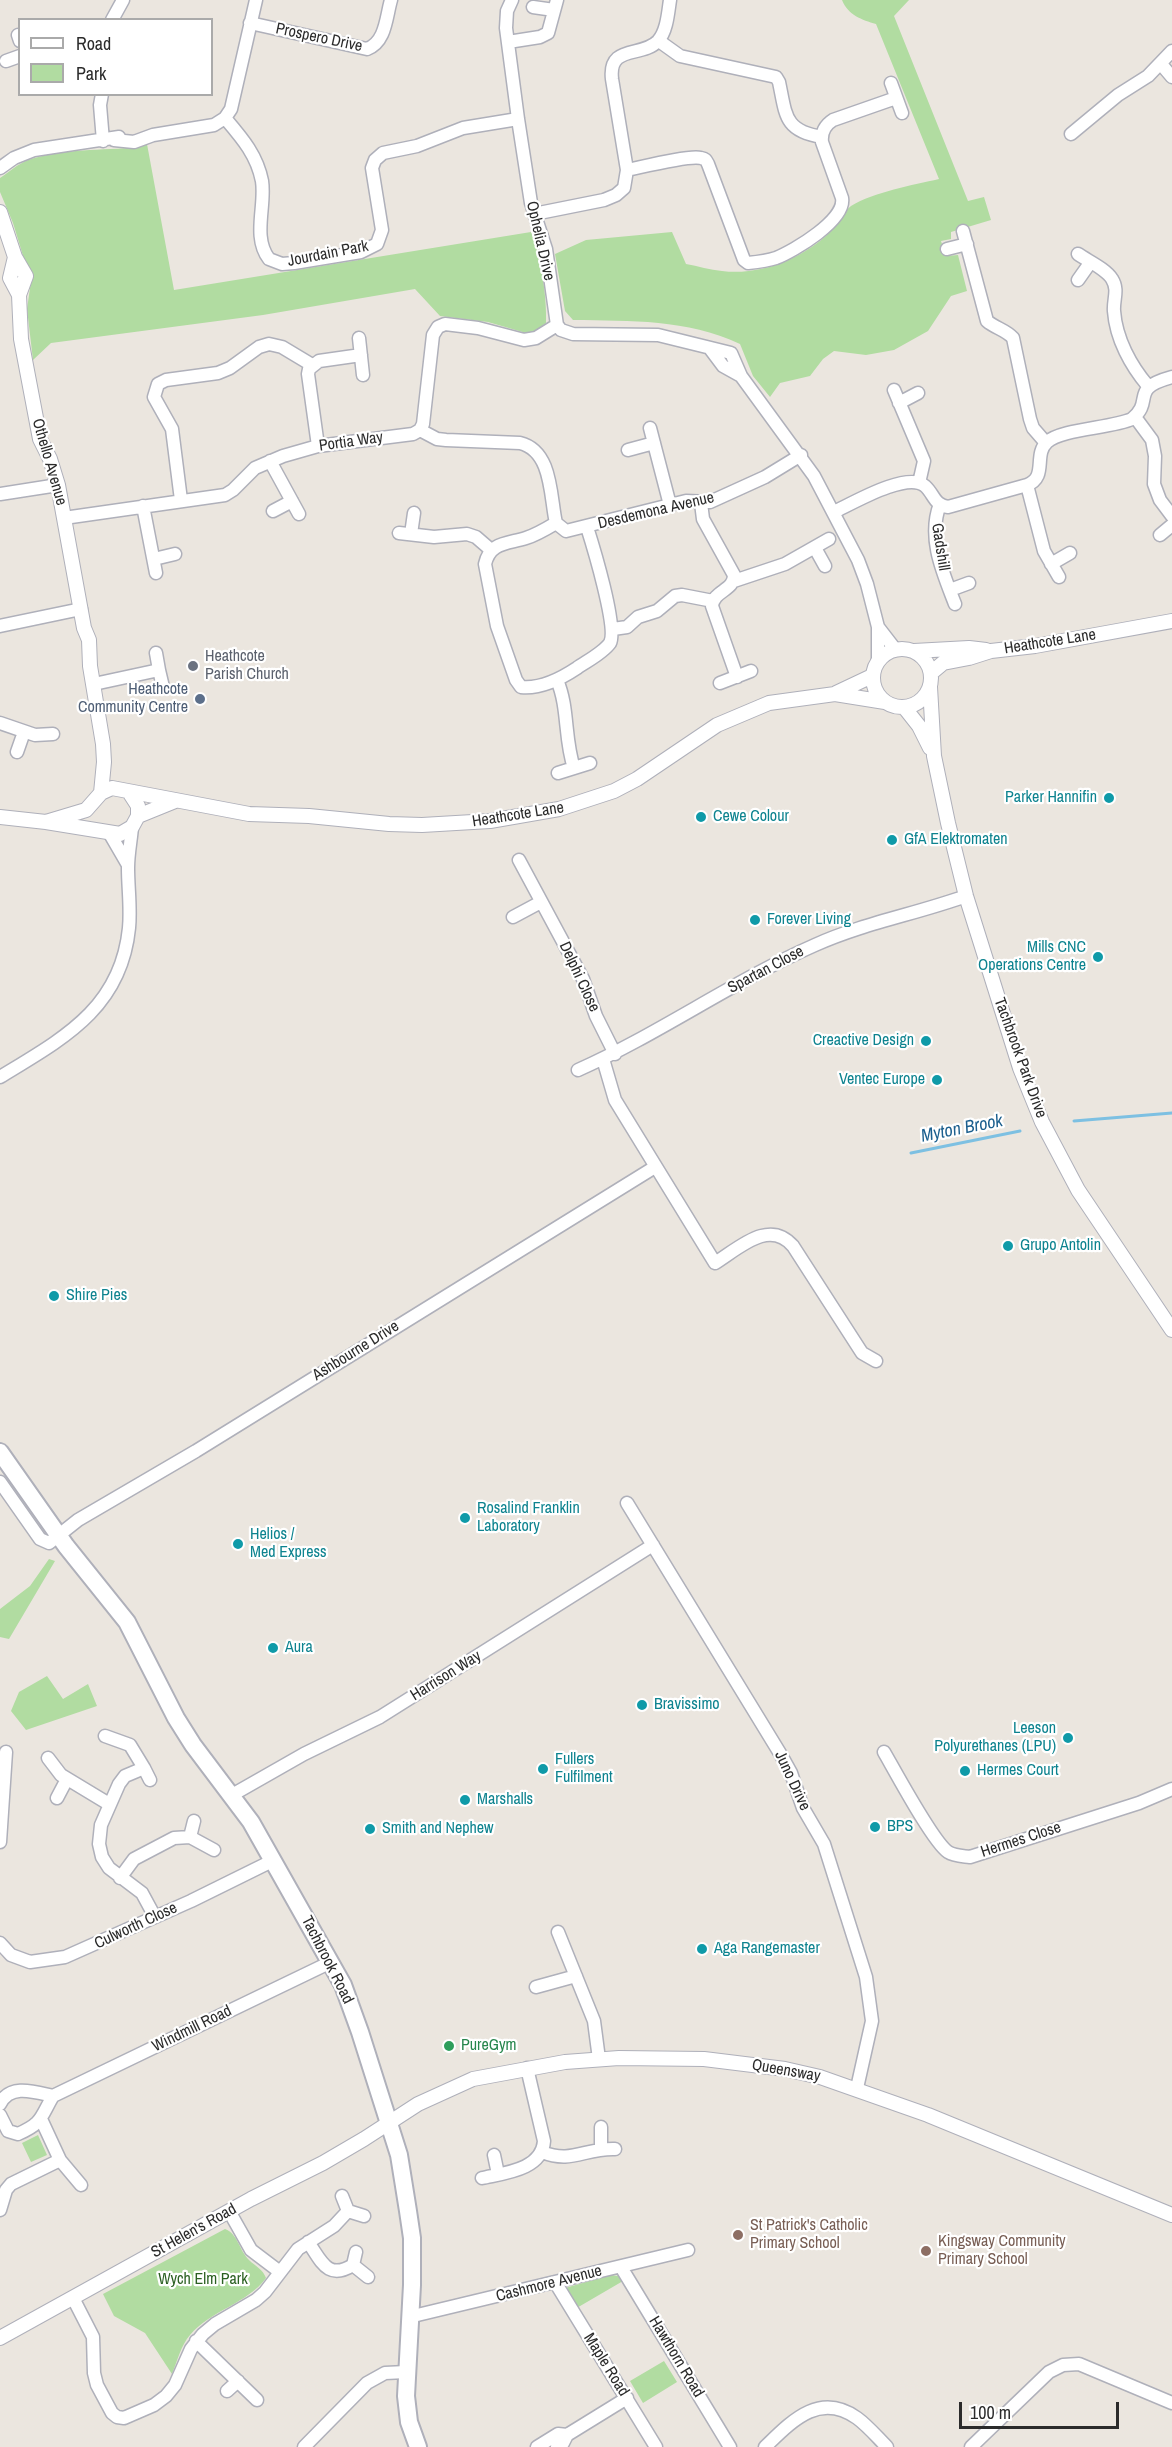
<!DOCTYPE html>
<html>
<head>
<meta charset="utf-8">
<style>
	body { margin:0 }
	#map { position:relative; width:1172px; height:2447px; overflow:hidden; background:#ebe6df; font-family:"Archivo Narrow",sans-serif }
	canvas { display:block }
	.legend { position:absolute; left:18px; top:18px; width:195px; height:78px; box-sizing:border-box; background:#fff; border:2px solid #aaa; margin:0; padding:8px 10px; list-style:none; font-size:18px; color:#2b2b2b }
	.legend li { display:flex; align-items:center; gap:12px; height:30px }
	.legend b { width:30px; border:2px solid #aaa }
	.scale { position:absolute; left:959px; top:2402px; width:160px; height:27px; box-sizing:border-box; border:3px solid #2b2b2b; border-top:0; padding-left:8px; font-size:18px; line-height:21px; white-space:nowrap; color:#2b2b2b; -webkit-text-stroke:4px #fff; paint-order:stroke }
</style>
</head>
<body>
<div id="map">
<canvas width="1172" height="2447"></canvas>
<ul class="legend">
<li><b style="height:8px;background:#fff"></b>Road</li>
<li><b style="height:16px;background:#b1dca1"></b>Park</li>
</ul>
<div class="scale">100 m</div>
</div>
<script>
const context = document.querySelector('canvas').getContext('2d');
context.lineJoin = 'round';
function fillPath(path, color) { context.fillStyle = color; context.fill(path, 'evenodd'); }
function trace(path, color, width, dash) { context.strokeStyle = color; context.lineWidth = width; context.lineCap = dash ? 'butt' : 'round'; context.setLineDash(dash || []); context.stroke(path); }
function label(font, color, halo, rows, align = 'center') {
  context.font = font + ' "Archivo Narrow",sans-serif'; context.lineWidth = 4.5; context.setLineDash([]); context.textBaseline = 'middle'; context.strokeStyle = halo; context.fillStyle = color; for (const [text, x, y, turn = 0] of rows) {
    context.save(); context.translate(x, y); context.rotate((+turn || 0) * Math.PI / 180); context.textAlign = isNaN(turn) ? turn : align; if (halo) context.strokeText(text, 0, 0); context.fillText(text, 0, 0); context.restore();
  }
}
const green = new Path2D(`
	M842 0H909L894 16 968 201 984 197 991 220 951 232V239L941 241 946 256 958 255 967 291 951 296 928 331 894 350 866 355 834 351 823 359 810 376 780 383 770 397 753 376 740 344C686 319 632 321 573 320L565 311 555 254 586 240 672 232 686 264C698 266 710 270 722 271 761 276 804 258 831 231 838 224 843 212 851 206 874 192 913 185 939 179L876 24C862 20 848 15 842 0Z
	M147 144 174 290 531 232C541 256 547 297 546 323L535 331 526 333 488 322 440 316 415 289 263 315 51 343 33 360 27 309 32 274 24 259 13 223 0 192V178C9 172 18 164 28 160 63 148 102 151 138 147Z
	M49 1559 55 1561 9 1639 0 1637V1609L30 1586Z
	M47 1676 63 1699 88 1684 97 1706 26 1730 11 1711 19 1692Z
	M38 2135 47 2155 31 2162 22 2143Z
	M225 2229C238 2234 239 2250 249 2260 255 2266 263 2269 266 2278 247 2304 211 2310 190 2335 181 2345 177 2362 172 2374L145 2333 114 2316 103 2294Z
	M611 2275 618 2276 623 2281 575 2309 565 2288Z
	M664 2361 677 2382 643 2403 630 2381Z`);
const stream = new Path2D(`
	M1074 1121 1172 1113
	M911 1153 1020 1131`);
const minor = new Path2D(`
	M512 0 507 11 506 28 518 119 531 203 546 249 557 325 561 330 573 334 658 335 731 353 741 376 814 476 858 560 867 584 878 627V660
	M533 7 554 10
	M112 20 123 0
	M250 23 367 49C386 42 386 17 391 0
	M18 35 20 41
	M659 41 680 56 776 77 779 82C786 115 784 131 822 137
	M508 42 540 37 548 33 557 0
	M6 61 20 56
	M1161 64 1172 77
	M891 83 902 113
	M102 94 100 105 103 141
	M225 118C242 138 257 155 262 181 266 206 252 237 269 259L282 264 294 263 361 252 377 244 382 230 372 168 375 160 383 153 417 146 463 128 518 119
	M1071 134 1118 95 1148 76 1172 51
	M114 140 134 142 153 135 214 125 225 118 231 109 256 0
	M0 168 14 158 34 150 119 137
	M627 170C642 167 689 155 701 158 706 159 706 160 708 164L744 260 748 263C758 262 767 261 776 258 794 251 846 220 842 198L822 142C821 133 825 125 833 120L896 98
	M534 214 604 200 616 195 624 188 627 170 612 79C608 44 642 58 658 41 667 31 668 13 670 0
	M963 231 987 321C995 328 1006 330 1013 338L1030 419 1033 428 1046 443
	M947 249 967 244
	M1078 254C1088 261 1106 269 1112 279 1119 290 1113 300 1114 311 1116 339 1131 366 1148 386
	M1078 280 1090 263
	M359 338 363 375
	M711 350 723 366 741 376
	M894 390 924 461 919 483
	M899 403 918 393
	M1135 417 1152 440 1155 456 1154 484 1160 500 1172 516
	M650 428 670 505
	M420 430 437 439 446 440 520 443C553 451 550 498 556 523L566 531 686 501 710 502 765 477 801 455
	M318 446 308 374 309 369 319 361 361 355
	M628 450 654 443
	M270 461 299 514
	M1027 485 1044 551 1059 577
	M0 494 58 485
	M181 500 172 429 154 397 158 384 166 380 218 373 230 368 259 347 269 344 282 347 312 365
	M701 503 703 519 734 575C734 591 714 590 712 606L737 677
	M940 504C927 538 943 573 955 604
	M143 506 156 573
	M273 511 292 501
	M834 512C853 503 907 471 925 486 934 494 934 505 948 507L1027 485C1048 477 1033 455 1047 442 1061 429 1112 428 1132 419 1155 400 1128 389 1172 377
	M64 518 225 495 233 490 255 468 283 456 318 446 413 434 420 430 423 424 433 335 438 327 445 324 478 328 524 340 536 338 557 325
	M556 523C546 529 536 535 526 538 507 544 490 542 485 564L497 626 516 680 521 687C540 689 562 678 577 668 587 661 603 653 610 643 618 628 593 546 587 527
	M399 533 434 537 467 534 476 537 491 550
	M411 534 414 513
	M1160 535 1172 525
	M815 548 825 566
	M154 559 175 554
	M1051 564 1070 553
	M734 581 785 564 829 539
	M950 590 969 583
	M0 626 81 609
	M878 627 895 649
	M613 629 627 627 638 617 657 611 675 596 682 595 713 601
	M156 653 159 670
	M557 680C569 708 564 739 574 768
	M720 683 751 671
	M94 684 159 670 163 687
	M0 723 35 735 53 734
	M17 752 24 732
	M558 773 590 763
	M110 834 128 865
	M519 860 583 979 596 1016 615 1054
	M513 917 541 902
	M603 1059 615 1100 715 1263C738 1249 769 1218 793 1246L862 1353 876 1361
	M578 1070C659 1034 733 981 815 945 864 923 916 914 966 896
	M0 1077C62 1039 121 1009 129 928 131 908 128 888 128 868 128 854 131 840 132 827
	M0 1482 40 1539 49 1543 78 1520 196 1451 655 1167
	M627 1503 781 1755 791 1773 803 1808 824 1844 866 1977 872 2021 857 2088
	M105 1736 130 1745 144 1768 125 1776 119 1784 101 1825 99 1844 102 1857 109 1868 142 1893 155 1917
	M884 1752C895 1771 933 1842 948 1852 954 1856 963 1856 970 1857L1139 1803 1172 1789
	M48 1758 61 1775 109 1804
	M144 1768 150 1780
	M232 1795 304 1754 380 1717 653 1545
	M57 1798 67 1779
	M190 1837 194 1821
	M0 1842 6 1752
	M120 1878 134 1859 174 1838 190 1837 214 1850
	M558 1932 594 2021 599 2059
	M0 1943 11 1955 30 1962 65 1957 191 1901 272 1861
	M536 1987 576 1976
	M53 2096 331 1962
	M0 2104C10 2083 35 2092 53 2096 40 2118 43 2123 18 2134L8 2131 0 2115
	M41 2119 60 2160 81 2185
	M601 2149V2127
	M542 2152C572 2164 584 2148 615 2149
	M494 2155 498 2174
	M482 2178C504 2173 542 2170 544 2141L527 2068
	M342 2196 348 2211 364 2216
	M0 2210 6 2190 11 2184 60 2160
	M229 2211 251 2250 280 2272
	M308 2242C321 2260 327 2281 353 2265L356 2252
	M353 2265 368 2277
	M621 2267 730 2447
	M555 2282 656 2447
	M73 2298 93 2337 94 2373 97 2385 112 2413 117 2417 124 2418 154 2405 166 2396 175 2385 191 2349 203 2334 215 2324 256 2300 265 2292 298 2249 334 2226 348 2211
	M409 2317 688 2250
	M196 2341 257 2400
	M227 2391 238 2381
	M304 2447 367 2383 385 2373 406 2372
	M537 2447 558 2434 567 2435
	M557 2447 563 2443 567 2435 627 2398
	M765 2447C791 2422 819 2391 857 2418 868 2426 877 2437 887 2447
	M971 2447 1049 2372 1063 2365 1079 2364 1172 2403`);
const tertiary = new Path2D(`
	M0 212 15 257 26 276 19 295 21 339 40 439 50 459 58 485 84 628 89 640 90 666 103 744 104 762 101 793
	M15 257 10 278 19 295
	M873 678a29 29 0 1 1 58 0a29 29 0 1 1-58 0Z
	M914 651 969 648 986 650
	M931 673 943 663 969 658 991 651 1035 646 1172 621
	M930 687 934 756 948 823 966 896 1020 1068 1042 1122 1078 1190 1172 1330
	M836 693 872 676
	M904 707 919 726 930 748
	M138 816 175 801
	M0 817 46 822 120 834 132 827 138 816V806L129 792
	M46 822 86 810 101 793 112 788 249 814 309 816 389 824 422 825 490 821 559 809 614 791 637 779 717 725 769 703 835 694 885 702
	M0 2338 251 2199 323 2163 364 2139 418 2104 473 2079 565 2062 619 2058 704 2059 785 2069 820 2077 928 2115 1172 2215`);
const secondary = new Path2D(`
	M0 1452 66 1546 127 1622 176 1718 193 1745 251 1822 343 1985 360 2032 399 2155 408 2211 412 2238V2285L406 2396 409 2422 418 2447`);
const markers = [
	[193,666,6,"#6b7280"],
	[200,699,6,"#5c6f8a"],
	[1109,798,6,"#0f9aa8"],
	[701,817,6,"#0f9aa8"],
	[892,840,6,"#0f9aa8"],
	[755,920,6,"#0f9aa8"],
	[1098,957,6,"#0f9aa8"],
	[926,1041,6,"#0f9aa8"],
	[937,1080,6,"#0f9aa8"],
	[1008,1246,6,"#0f9aa8"],
	[54,1296,6,"#0f9aa8"],
	[465,1518,6,"#0f9aa8"],
	[238,1544,6,"#0f9aa8"],
	[273,1648,6,"#0f9aa8"],
	[642,1705,6,"#0f9aa8"],
	[1068,1738,6,"#0f9aa8"],
	[543,1769,6,"#0f9aa8"],
	[965,1771,6,"#0f9aa8"],
	[465,1800,6,"#0f9aa8"],
	[875,1827,6,"#0f9aa8"],
	[370,1829,6,"#0f9aa8"],
	[702,1949,6,"#0f9aa8"],
	[449,2046,6,"#2e9e5b"],
	[738,2235,6,"#8d6e63"],
	[926,2251,6,"#8d6e63"]
];
const streetNames = [
	["Prospero Drive",319,38,12],
	["Ophelia Drive",540,241,77],
	["Jourdain Park",328,254,-11],
	["Portia Way",351,442,-8],
	["Othello Avenue",49,462,74],
	["Desdemona Avenue",656,511,-13],
	["Gadshill",940,547,81],
	["Heathcote Lane",1050,642,-9],
	["Heathcote Lane",518,815,-9],
	["Spartan Close",766,970,-28],
	["Delphi Close",579,977,65],
	["Tachbrook Park Drive",1020,1058,70],
	["Ashbourne Drive",356,1351,-32],
	["Harrison Way",446,1676,-32],
	["Juno Drive",792,1781,65],
	["Hermes Close",1021,1840,-18],
	["Culworth Close",136,1926,-25],
	["Tachbrook Road",327,1960,63],
	["Windmill Road",192,2029,-26],
	["Queensway",786,2071,10],
	["St Helen's Road",194,2231,-29],
	["Cashmore Avenue",549,2284,-14],
	["Hawthorn Road",676,2357,59],
	["Maple Road",606,2365,58]
];
const worshipNames = [
	["Heathcote",205,657],
	["Parish Church",205,675]
];
const serviceNames = [
	["Heathcote",188,690],
	["Community Centre",188,708]
];
const cultureNames = [
	["Parker Hannifin",1097,798,"right"],
	["Cewe Colour",713,817],
	["GfA Elektromaten",904,840],
	["Forever Living",767,920],
	["Mills CNC",1086,948,"right"],
	["Operations Centre",1086,966,"right"],
	["Creactive Design",914,1041,"right"],
	["Ventec Europe",925,1080,"right"],
	["Grupo Antolin",1020,1246],
	["Shire Pies",66,1296],
	["Rosalind Franklin",477,1509],
	["Laboratory",477,1527],
	["Helios /",250,1535],
	["Med Express",250,1553],
	["Aura",285,1648],
	["Bravissimo",654,1705],
	["Leeson",1056,1729,"right"],
	["Polyurethanes (LPU)",1056,1747,"right"],
	["Fullers",555,1760],
	["Fulfilment",555,1778],
	["Hermes Court",977,1771],
	["Marshalls",477,1800],
	["BPS",887,1827],
	["Smith and Nephew",382,1829],
	["Aga Rangemaster",714,1949]
];
const leisureNames = [
	["PureGym",461,2046]
];
const educationNames = [
	["St Patrick's Catholic",750,2226],
	["Primary School",750,2244],
	["Kingsway Community",938,2242],
	["Primary School",938,2260]
];
const parkNames = [
	["Wych Elm Park",203,2280]
];
const waterNames = [
	["Myton Brook",962,1129,-11]
];
fillPath(green, '#b1dca1');
trace(stream, '#7dc0e2', 3);
trace(minor, '#afb0ba', 15);
trace(tertiary, '#afb0ba', 16);
trace(secondary, '#afb0ba', 20);
trace(minor, '#fff', 12);
trace(tertiary, '#fff', 14);
trace(secondary, '#fff', 16);
for (const [x, y, r, color] of markers) { const dot = new Path2D(); dot.arc(x, y, r, 0, 2 * Math.PI); context.fillStyle = color; context.fill(dot); trace(dot, '#fff', 2); }
label('16px', '#2b2b2b', '#fff', streetNames);
label('16px', '#5b616d', '#fff', worshipNames, 'left');
label('16px', '#4e5e75', '#fff', serviceNames, 'right');
label('16px', '#0d838f', '#fff', cultureNames, 'left');
label('16px', '#27864d', '#fff', leisureNames, 'left');
label('16px', '#785e54', '#fff', educationNames, 'left');
label('16px', '#2b6022', '#fff', parkNames);
label('italic 18px', '#1c5f8e', '#fff', waterNames);
</script>
</body>
</html>
